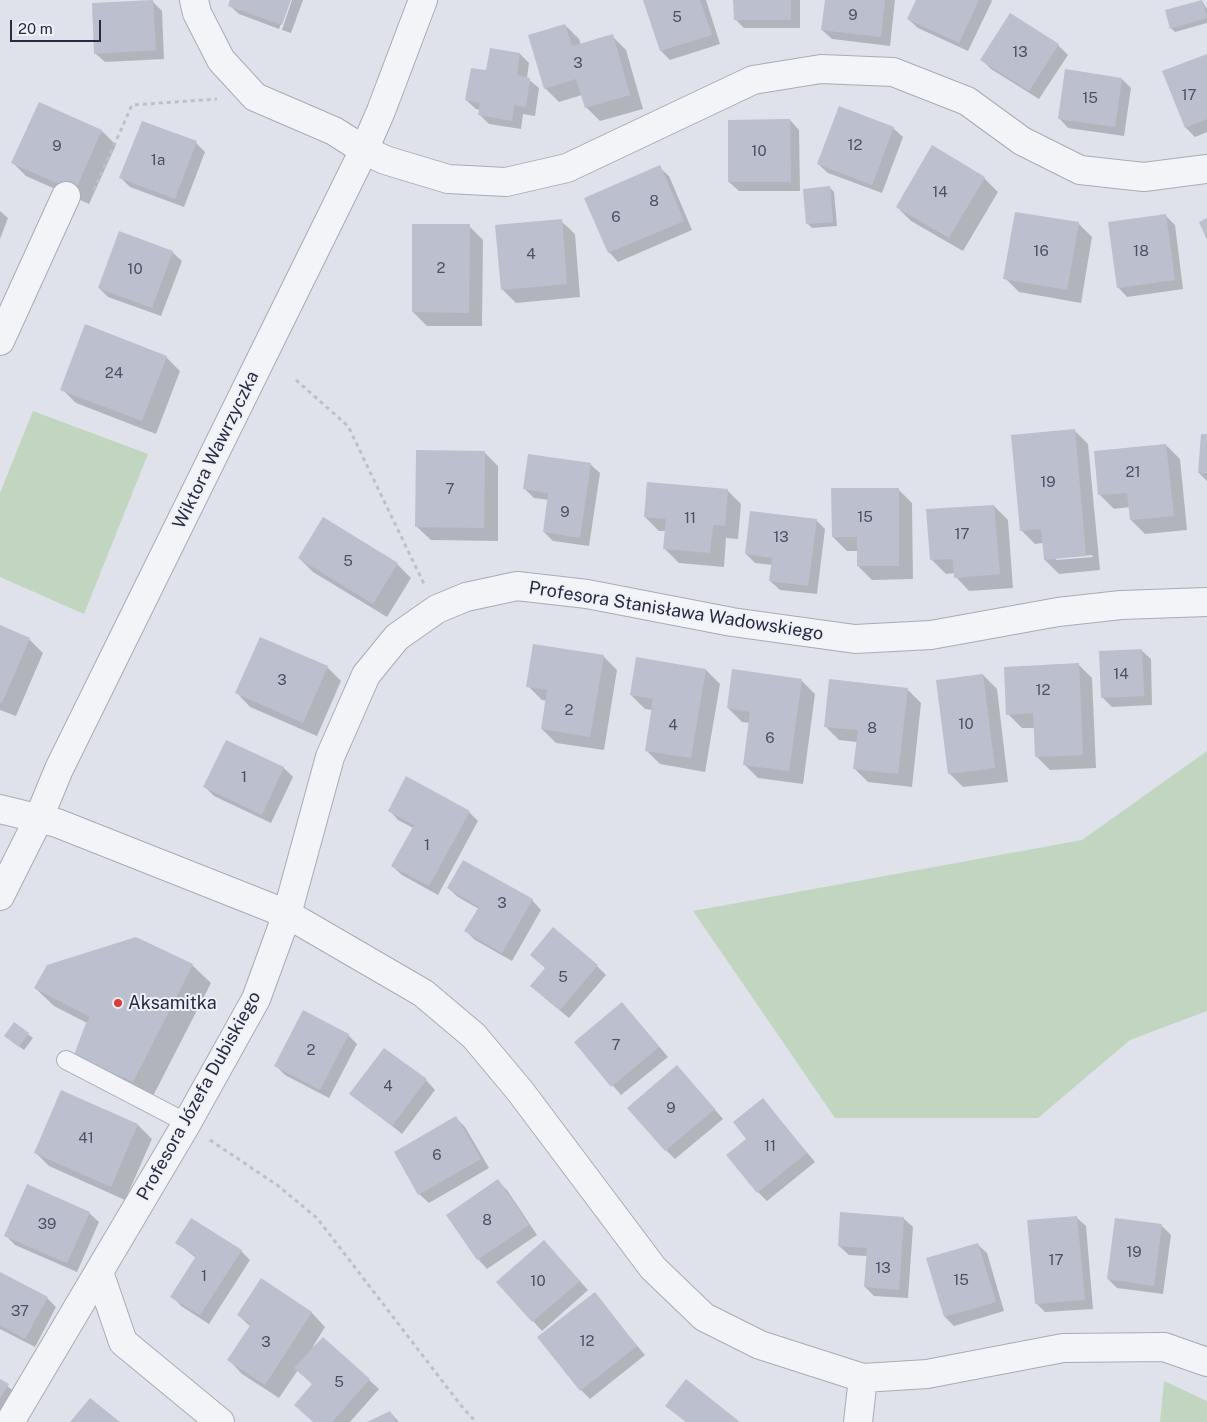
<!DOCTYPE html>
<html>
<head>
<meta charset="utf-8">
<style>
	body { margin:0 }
	#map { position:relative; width:1207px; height:1422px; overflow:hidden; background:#dfe2ea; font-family:"Public Sans",sans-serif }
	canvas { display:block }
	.scale { position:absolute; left:10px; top:20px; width:91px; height:22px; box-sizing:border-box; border:2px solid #262b43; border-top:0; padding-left:6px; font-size:15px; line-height:18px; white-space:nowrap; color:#262b43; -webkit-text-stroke:4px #eff1f7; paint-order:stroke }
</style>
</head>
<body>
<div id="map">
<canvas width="1207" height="1422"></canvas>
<div class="scale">20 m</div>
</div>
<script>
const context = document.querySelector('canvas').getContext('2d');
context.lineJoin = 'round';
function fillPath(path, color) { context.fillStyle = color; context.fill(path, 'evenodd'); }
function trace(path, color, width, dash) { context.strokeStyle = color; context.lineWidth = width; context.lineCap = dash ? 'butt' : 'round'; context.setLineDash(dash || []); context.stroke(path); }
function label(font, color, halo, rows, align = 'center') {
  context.font = font + ' "Public Sans",sans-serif'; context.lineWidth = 4; context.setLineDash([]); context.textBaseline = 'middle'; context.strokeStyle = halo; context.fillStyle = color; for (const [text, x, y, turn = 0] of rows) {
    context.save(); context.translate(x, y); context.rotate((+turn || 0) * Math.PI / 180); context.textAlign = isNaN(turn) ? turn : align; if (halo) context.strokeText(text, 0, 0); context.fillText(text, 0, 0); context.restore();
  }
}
const green = new Path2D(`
	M33 411 148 454 84 614 0 577V493Z
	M1207 751V1011L1130 1040 1038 1118H835L693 911 1082 840Z
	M1164 1381 1207 1401V1422H1160Z`);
const shadow = new Path2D(`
	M231 0H290L279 29 239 14 229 5Z
	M292 0H303L291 33 282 30Z
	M644 0H706L720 44 670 60 661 51Z
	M735 0H800V28H744L735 19Z
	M826 0H895L890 46 832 39 822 30Z
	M917 0H991L992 1 968 51 918 28 908 19Z
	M1202 1 1207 9V23L1175 32 1171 28Z
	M153 2 162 11 164 59 105 62 95 53Z
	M1010 15 1058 45 1068 55 1039 99 991 69 982 60Z
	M565 25 579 39 581 45 612 36 626 50 643 109 600 121 586 107 582 95 559 102 545 88Z
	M520 54 529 63 527 78 539 88 535 116 523 114 521 129 489 124 480 115 481 110 476 109 466 100Z
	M1207 55V132L1195 137 1186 128Z
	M1122 79 1131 88 1124 136 1068 128 1059 118Z
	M39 103 102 131 116 145 89 204 26 176 12 162Z
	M790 120 799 130 800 191H739L729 182Z
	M893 128 903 137 882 193 828 173 818 164Z
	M196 143 205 152 184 207 130 187 121 178Z
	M933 147 984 178 998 192 963 251 911 221 897 207Z
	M659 167 669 176 692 230 618 262 609 252Z
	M830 188 834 192 837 226 812 228 808 224Z
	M0 211 8 218 0 239Z
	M1166 216 1175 225 1183 289 1127 297 1118 287Z
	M561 221 575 234 580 297 516 303 502 289Z
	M1078 223 1092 237 1081 303 1019 292 1005 278Z
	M469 226 483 240 482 326H427L413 312Z
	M172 252 182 261 161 316 108 297 99 288Z
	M166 357 180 371 156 434 76 403 62 389Z
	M1074 430 1088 444 1100 570 1059 574 1045 560 1043 543 1035 544 1021 530ZM1092 555 1093 557 1056 560V558Z
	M1207 436V481L1199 473Z
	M1166 445 1180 459 1187 530 1145 534 1131 520 1130 507 1114 509 1100 495Z
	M484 452 498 466V541L431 540 417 527Z
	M590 464 600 473 589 546 553 541 544 532 549 500 534 498 525 489Z
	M898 489 912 503 913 579 872 580 858 566V551H847L833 537Z
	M727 490 741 504 738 539 726 538 724 567 679 563 665 549 666 531H659L645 517Z
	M994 506 1008 520 1013 588 969 591 956 577 955 573 946 574 932 560Z
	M323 519 397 564 411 578 387 617 313 572 299 558Z
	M816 520 825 529 817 594 780 590 770 581 772 565 755 563 746 554Z
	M0 626 29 639 43 653 16 716 0 710Z
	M1141 650 1151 659 1152 705 1112 707 1102 697Z
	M603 656 617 670 604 750 556 743 542 729 547 701 542 700 528 686Z
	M1078 664 1092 678 1096 768 1050 770 1036 756 1035 728H1022L1008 714Z
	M327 667 341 681 317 736 250 707 237 693Z
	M706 670 720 684 705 772 660 764 646 750 653 710 645 709 631 695Z
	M983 675 997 689 1008 782 963 787 949 773Z
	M801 680 815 694 803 784 758 778 744 764 750 723 742 722 728 708Z
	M907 689 921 703 912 787 868 782 854 768 857 742 839 740 825 726Z
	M226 741 284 768 293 777 271 823 214 796 205 787Z
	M389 810 469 812 478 821 438 895 402 875 392 866 413 828 398 820Z
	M448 888 532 900 541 910 512 961 475 940 466 931 479 909 458 897Z
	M136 939 192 965 211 983 151 1100 75 1054 87 1023 54 1006 35 988Z
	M597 966 606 975 569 1018 541 995Z
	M631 1013 668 1057 621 1095 575 1042Z
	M15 1024 33 1038 24 1050 10 1040Z
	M348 1035 357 1044 329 1098 285 1075 276 1066Z
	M686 1076 723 1119 675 1159 666 1150Z
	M426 1080 435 1090 402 1134 351 1093Z
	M61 1092 138 1125 152 1139 125 1200 49 1166 35 1152Z
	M763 1100 815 1162 767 1201 758 1192 748 1139Z
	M455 1117 465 1127 489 1168 429 1203 419 1194Z
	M498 1181 507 1190 537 1235 487 1269 478 1259 448 1216Z
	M89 1213 99 1222 77 1272 15 1245 6 1236Z
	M1076 1217 1086 1226 1093 1309 1045 1312 1036 1303Z
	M903 1218 913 1227 908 1298 874 1296 865 1287 867 1256 849 1255 839 1246Z
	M1162 1226 1171 1235 1163 1294 1117 1288 1108 1279Z
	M544 1241 588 1290 542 1331 498 1282Z
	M176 1242 241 1251 250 1260 209 1324 181 1306 172 1296 196 1258Z
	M977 1244 987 1253 1004 1311 954 1326 945 1317Z
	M0 1273 47 1298 56 1307 35 1347 0 1329Z
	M261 1280 312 1313 325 1327 312 1348 323 1338 379 1389 350 1422H314L313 1385 298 1370 279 1398 242 1374 229 1360 251 1327 238 1315Z
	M594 1294 645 1355 590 1399 581 1390Z
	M0 1380 17 1394 0 1422Z
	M390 1412 399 1422H370Z`);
const building = new Path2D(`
	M153 0 156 50 94 54 92 3Z
	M230 0H291L282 25 228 6Z
	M643 0H700L712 35 660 51Z
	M733 0H791V20H734Z
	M825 0H885L881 37 821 30Z
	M916 0H979L959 43 907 19Z
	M1202 0 1207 18 1170 29 1165 10Z
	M1010 13 1059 44 1029 91 980 60Z
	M565 24 572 46 613 34 630 95 585 108 576 79 544 89 528 35Z
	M490 48 520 53 517 75 530 78 526 107 514 105 512 121 478 115 480 103 465 100 471 68 486 70Z
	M1207 54V119L1185 128 1162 71Z
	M1065 69 1122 78 1115 127 1058 119Z
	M39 102 102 130 75 191 11 163Z
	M839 106 894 127 872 185 817 164Z
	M790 119 791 182H728V120Z
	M142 121 197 141 175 199 119 178Z
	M932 145 985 177 949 238 896 207Z
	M660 165 684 221 608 253 584 198Z
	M830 186 833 222 806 224 803 189Z
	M1015 212 1079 222 1067 290 1003 279Z
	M1166 214 1175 280 1117 288 1108 222Z
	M1207 218V240L1199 222Z
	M562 219 567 284 501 290 495 225Z
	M412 224H470L469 313 412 312Z
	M119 231 173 251 152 308 98 288Z
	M85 324 167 356 142 421 60 390Z
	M1075 429 1086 556 1044 560 1041 529 1020 531 1011 435Z
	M1201 434H1207V474L1198 473Z
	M1166 444 1174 516 1130 520 1127 493 1098 495 1094 451Z
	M416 450 485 451 484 528 415 527Z
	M528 454 591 463 580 538 543 532 548 493 523 489Z
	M647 482 728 489 725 526 713 525 710 553 663 549 666 519 644 517Z
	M831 488H899V566H857V537H832Z
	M994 505 1000 574 954 578 953 559 930 560 926 509Z
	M750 511 817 519 808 586 769 581 772 558 745 554Z
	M323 517 398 563 373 604 298 558Z
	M0 625 30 638 2 703H0Z
	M260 637 328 666 303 723 235 693Z
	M533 644 604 655 590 737 541 729 547 690 526 687Z
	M1142 649 1144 696 1101 698 1099 651Z
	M636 657 706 669 691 758 645 751 653 699 630 695Z
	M1079 663 1083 755 1035 757 1033 713 1006 715 1004 667Z
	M732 669 802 679 789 771 743 765 750 712 727 708Z
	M983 674 995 768 948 774 936 680Z
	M829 679 908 688 898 774 853 769 858 730 824 727Z
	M226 740 284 767 262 815 203 787Z
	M406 776 470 811 429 886 391 866 414 825 388 811Z
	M463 860 533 899 502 953 464 931 479 907 447 888Z
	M553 927 598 965 560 1010 530 986 545 968 530 955Z
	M136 937 193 964 133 1082 74 1055 86 1023 90 1017 34 988 47 965Z
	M622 1002 659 1047 611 1087 574 1042Z
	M303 1010 349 1034 320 1090 274 1066Z
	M14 1022 29 1033 19 1047 4 1036Z
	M384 1048 427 1079 392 1126 349 1094Z
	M677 1065 715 1109 665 1151 627 1108Z
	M61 1090 138 1124 111 1187 34 1153Z
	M763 1098 807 1153 757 1193 726 1155 746 1139 733 1122Z
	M456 1116 481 1159 418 1195 394 1152Z
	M498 1179 529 1225 477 1260 446 1215Z
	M27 1184 90 1212 67 1263 4 1236Z
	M840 1212 904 1217 899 1290 864 1287 867 1248 838 1246Z
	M1077 1216 1085 1300 1035 1304 1027 1220Z
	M191 1218 242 1250 200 1315 170 1297 196 1256 175 1243Z
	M1115 1218 1162 1224 1154 1286 1107 1279Z
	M544 1240 580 1281 532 1322 496 1282Z
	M978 1243 996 1302 944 1317 926 1258Z
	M0 1272 48 1297 25 1339 0 1325Z
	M261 1278 312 1312 265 1385 227 1360 251 1324 237 1315Z
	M595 1292 637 1346 580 1391 537 1337Z
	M323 1337 370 1379 332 1422H313L294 1405 312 1384 294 1368Z
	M0 1379 9 1384 0 1398Z
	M686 1379 740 1422H686L665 1406Z
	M90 1398 120 1422H70Z
	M390 1411 396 1422H367Z`);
const path = new Path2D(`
	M94 190 132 105 217 99
	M296 380 348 426 424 584
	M210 1140 277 1185 317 1218 463 1408 476 1422`);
const lane = new Path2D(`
	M66 1060 187 1123`);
const street = new Path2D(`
	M194 0 197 13 221 60 255 97 334 131 364 150 385 160 448 179 506 182 567 168 753 80 821 69 893 72 967 101 1022 141 1080 170 1144 177 1207 169
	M0 341 66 196
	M0 809 57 823 287 914 423 993 474 1036 520 1091 653 1268 704 1317 760 1345 863 1378 927 1374 1063 1348 1164 1347 1207 1362
	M0 896 38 820 59 769 364 150 381 111 423 0
	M99 1272 123 1342 220 1422
	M10 1422 187 1123 256 999 287 914 330 757 366 675 397 637 437 609 466 597 517 586 587 594 732 622 855 639 931 635 1058 612 1121 605 1207 602
	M858 1422 863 1378`);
const markers = [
	[118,1003,5,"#dd3d37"]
];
const numberNames = [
	["9",853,15],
	["5",677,17],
	["13",1020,52],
	["3",578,63],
	["17",1189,95],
	["15",1090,98],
	["12",855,145],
	["9",57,146],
	["10",759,151],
	["1a",158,160],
	["14",940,192],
	["8",654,201],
	["6",616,217],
	["16",1041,251],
	["18",1141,251],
	["4",531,254],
	["2",441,268],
	["10",135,269],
	["24",114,373],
	["21",1133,472],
	["19",1048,482],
	["7",450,489],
	["9",565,512],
	["15",865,517],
	["11",690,518],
	["17",962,534],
	["13",781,537],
	["5",348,561],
	["14",1121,674],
	["3",282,680],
	["12",1043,690],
	["2",569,710],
	["10",966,724],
	["4",673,725],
	["8",872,728],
	["6",770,738],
	["1",244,777],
	["1",427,845],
	["3",502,903],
	["5",563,977],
	["7",616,1045],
	["2",311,1050],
	["4",388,1086],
	["9",671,1108],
	["41",86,1138],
	["11",770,1146],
	["6",437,1155],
	["8",487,1220],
	["39",47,1224],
	["19",1134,1252],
	["17",1056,1260],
	["13",883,1268],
	["1",204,1276],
	["15",961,1280],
	["10",538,1281],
	["37",20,1311],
	["12",587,1341],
	["3",266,1342],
	["5",339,1382]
];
const streetNames = [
	["Wiktora Wawrzyczka",216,450,-64],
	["Profesora Stanisława Wadowskiego",676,611,9],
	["Profesora Józefa Dubiskiego",199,1096,-61]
];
const poiNames = [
	["Aksamitka",128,1003]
];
fillPath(green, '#c1d5c0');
fillPath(shadow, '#0003');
fillPath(building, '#bcbfce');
trace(lane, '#a8abb8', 20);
trace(street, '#a8abb8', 30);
trace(path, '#bec0c9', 3, [4, 4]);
trace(lane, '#f3f4f8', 18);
trace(street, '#f3f4f8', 28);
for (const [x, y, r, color] of markers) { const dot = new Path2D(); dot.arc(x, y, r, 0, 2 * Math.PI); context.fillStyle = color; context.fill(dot); trace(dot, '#eff1f7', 2); }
label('15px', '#4c5066', null, numberNames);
label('18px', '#262b43', '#eff1f7', streetNames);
label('18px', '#262b43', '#eff1f7', poiNames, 'left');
</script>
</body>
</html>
